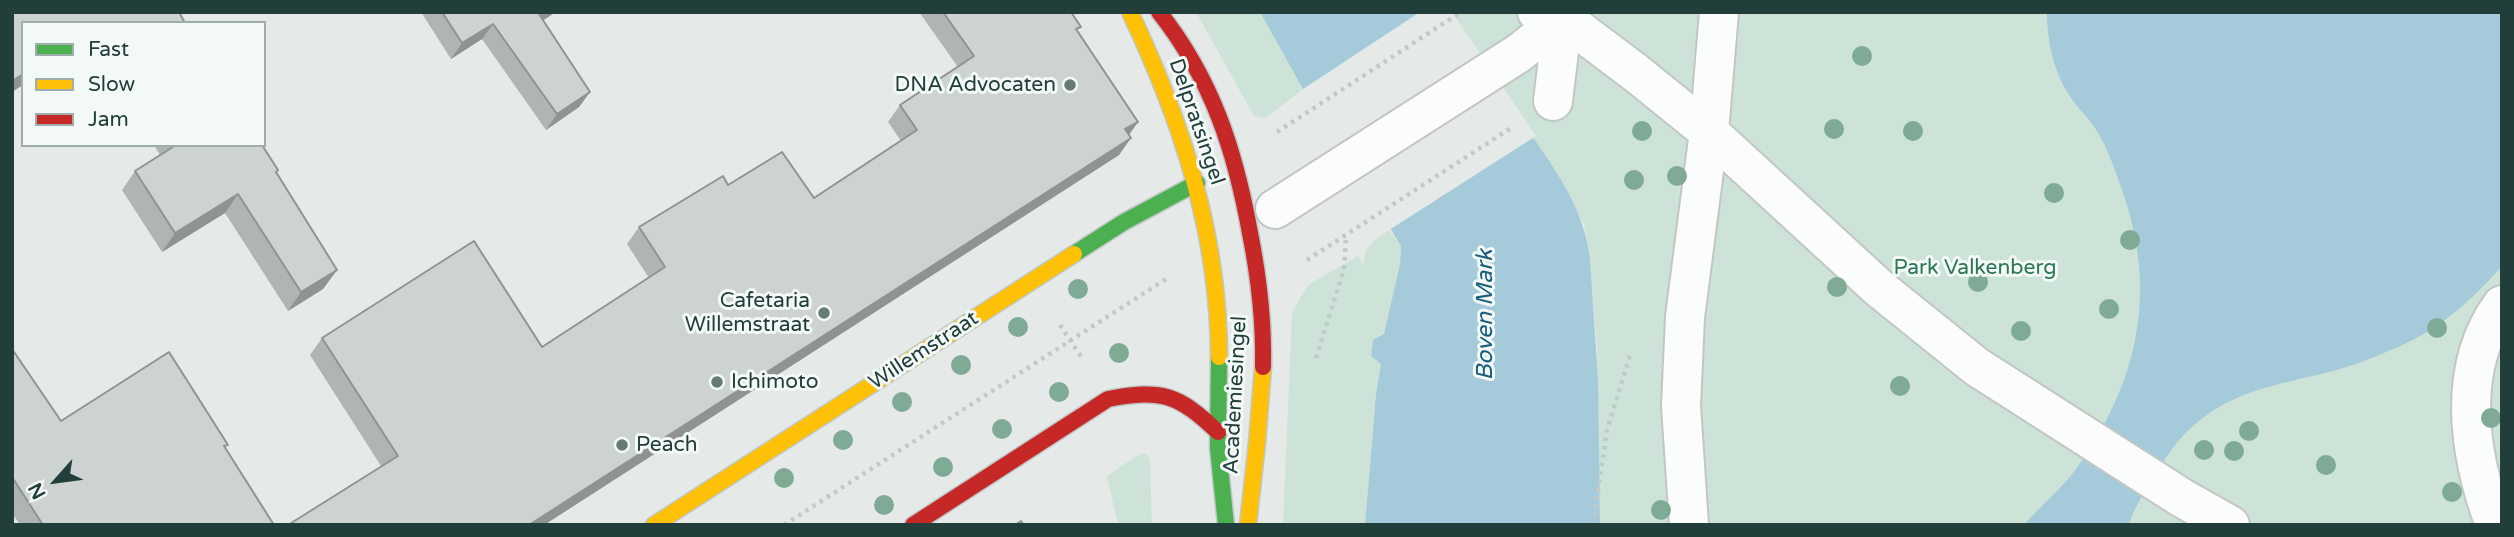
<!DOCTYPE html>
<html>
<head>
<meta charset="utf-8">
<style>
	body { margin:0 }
	#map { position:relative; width:2514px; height:537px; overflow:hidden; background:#e5eae8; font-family:"Varela Round",sans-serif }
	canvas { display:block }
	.frame { position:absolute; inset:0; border:14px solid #213e3b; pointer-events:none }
	.legend { position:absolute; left:21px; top:21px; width:245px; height:126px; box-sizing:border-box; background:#f3f9f7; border:2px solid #9faeac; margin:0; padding:9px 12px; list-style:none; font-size:21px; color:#213e3b }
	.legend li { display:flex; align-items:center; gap:14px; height:35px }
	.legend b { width:35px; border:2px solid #9faeac }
	.north { position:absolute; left:21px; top:446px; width:70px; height:70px; -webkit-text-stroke:5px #f3f9f7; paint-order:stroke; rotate:242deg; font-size:19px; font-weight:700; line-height:28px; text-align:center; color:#213e3b }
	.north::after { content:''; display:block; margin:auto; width:24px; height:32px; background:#213e3b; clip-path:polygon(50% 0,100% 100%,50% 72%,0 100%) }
</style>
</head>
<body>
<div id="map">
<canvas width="2514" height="537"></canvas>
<div class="frame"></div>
<ul class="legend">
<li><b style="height:9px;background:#4caf50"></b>Fast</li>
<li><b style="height:9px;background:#ffc107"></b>Slow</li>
<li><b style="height:9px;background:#c62828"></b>Jam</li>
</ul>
<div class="north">N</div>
</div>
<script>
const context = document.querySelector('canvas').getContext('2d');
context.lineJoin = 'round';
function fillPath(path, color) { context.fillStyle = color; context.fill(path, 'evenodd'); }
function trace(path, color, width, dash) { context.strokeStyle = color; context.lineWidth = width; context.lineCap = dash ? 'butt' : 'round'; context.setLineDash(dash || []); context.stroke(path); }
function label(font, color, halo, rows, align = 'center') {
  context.font = font + ' "Varela Round",sans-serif'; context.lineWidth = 6; context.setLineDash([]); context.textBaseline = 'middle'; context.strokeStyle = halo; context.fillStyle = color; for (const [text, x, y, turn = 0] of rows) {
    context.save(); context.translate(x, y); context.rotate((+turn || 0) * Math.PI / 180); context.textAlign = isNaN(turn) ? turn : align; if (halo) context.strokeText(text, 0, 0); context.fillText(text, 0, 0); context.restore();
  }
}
const green = new Path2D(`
	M1196 12H1260L1303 89 1267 117 1263 118 1254 116Z
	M1447 12H2502V525H1600L1597 346 1590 259 1584 225 1558 174Z
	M1389 230 1401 246 1400 264 1384 334 1373 341 1371 356 1381 364 1376 394 1365 525H1283L1292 312 1308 285 1358 256 1364 267C1362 247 1374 241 1389 230Z
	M1146 453 1150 459 1152 525H1118L1107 476 1140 454Z`);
const water = new Path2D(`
	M1260 12H1447C1472 48 1497 84 1521 120 1551 164 1584 205 1590 259L1598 378 1600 525H1365L1376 394 1381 364 1371 356 1373 340 1384 334 1400 264 1401 246 1303 89Z
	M2047 12H2502V266C2472 300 2440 329 2398 347 2377 356 2355 365 2333 371 2287 383 2238 389 2200 420 2181 435 2168 453 2156 473 2147 489 2134 506 2129 525H2024C2043 503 2065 486 2081 462 2140 377 2157 288 2122 190 2115 170 2108 149 2097 131 2090 119 2079 110 2071 98 2054 73 2047 42 2047 12Z`);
const pier = new Path2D(`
	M1420 12H1452L1536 136 1386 232 1300 91Z`);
const path = new Path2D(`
	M1277 132 1461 12
	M1307 260 1511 128
	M1060 325 1082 358
	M1316 358 1344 269 1346 235
	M784 525 1166 279
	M1593 525 1607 430 1630 355`);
const street = new Path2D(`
	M1537 12 1563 18 1636 73 1709 132 1880 289 1977 367 2182 498 2230 525
	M1553 101 1563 18 1561 12
	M1275 209 1519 53 1563 18
	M1689 525 1681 406 1685 317 1709 132 1719 12
	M2495 525C2469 456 2455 369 2502 305`);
const fast = new Path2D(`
	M1074 254 1124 222 1197 183
	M1219 357 1218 448 1226 525`);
const slow = new Path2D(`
	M1130 12C1182 122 1219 235 1219 357
	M654 525 1074 254
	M1248 525 1257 443 1263 367`);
const jam = new Path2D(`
	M1159 12C1212 79 1235 150 1250 233 1259 278 1264 321 1263 367
	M913 525 1108 399C1162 389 1178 394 1218 432`);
const trees = [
	[1862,56],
	[1834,129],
	[1642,131],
	[1913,131],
	[1677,176],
	[1634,180],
	[2054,193],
	[2130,240],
	[1978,282],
	[1837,287],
	[1078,289],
	[2109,309],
	[1018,327],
	[2437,328],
	[2021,331],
	[1119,353],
	[961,365],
	[1900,386],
	[1059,392],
	[902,402],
	[2491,418],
	[1002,429],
	[2249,431],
	[843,440],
	[2204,450],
	[2234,451],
	[2326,465],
	[943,467],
	[784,478],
	[2452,492],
	[884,505],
	[1661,510]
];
const wall = new Path2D(`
	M421 12H556L543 20 590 92 579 107 546 130 482 39 451 59Z
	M919 12H1071L1077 32 1138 122 1129 135 1119 155 544 525H288L381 466 310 355 322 338 542 347 649 278 627 244 639 227 728 185 814 198 901 141 888 122 900 105 958 67Z
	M154 145H262L276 173 337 270 323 289 288 311 225 213 162 252 122 190 135 171 160 155Z
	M12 349 61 421 225 448 274 525H20L12 513Z`);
const shadedWall = new Path2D(`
	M542 12H556L528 30 539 14Z
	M493 24 482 39 451 59 462 43Z
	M23 74V85L12 92V81Z
	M590 92 579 107 546 130 557 114Z
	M1138 122 1126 139 1125 129Z
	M1131 138 1119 155 544 525H529Z
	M238 194 225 213 162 252 175 233Z
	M337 270 323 289 288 311 301 292Z`);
const building = new Path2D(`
	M12 12H179L185 23H23V74L12 81Z
	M442 12H542L539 14 590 92 557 114 493 24 462 43Z
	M943 12H1071L1081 27 1076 29 1138 122 1125 129 1131 138 529 525H288L398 456 322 338 474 241 542 347 665 267 639 227 723 176 728 185 782 152 814 198 917 130 900 105 974 56Z
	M176 145H262L278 170 276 172 337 270 301 292 238 194 175 233 135 171Z
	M12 349 61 421 169 352 228 445 224 446 274 525H43L12 477Z
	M1021 521 1024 525H1015Z`);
const markers = [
	[1070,85,7,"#667a78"],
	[824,313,7,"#667a78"],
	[717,382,7,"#667a78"],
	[622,445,7,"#667a78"]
];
const poiNames = [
	["DNA Advocaten",1056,85],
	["Cafetaria",810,301],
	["Willemstraat",810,325],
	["Ichimoto",731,382,"left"],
	["Peach",636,445,"left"]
];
const streetNames = [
	["Delpratsingel",1196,122,71],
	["Willemstraat",924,351,-33],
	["Academiesingel",1236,395,-87]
];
const parkNames = [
	["Park Valkenberg",1975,268]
];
const waterNames = [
	["Boven Mark",1486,315,-90]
];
fillPath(green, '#cde3d7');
fillPath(water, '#a5cad9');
fillPath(pier, '#e5eae8');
trace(street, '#c2c7c5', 42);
trace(fast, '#c0c8c6', 19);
trace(slow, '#c0c8c6', 19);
trace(jam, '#c0c8c6', 19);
trace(path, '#c1cac9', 4.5, [3.5, 5]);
trace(street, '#fbfcfc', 38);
trace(fast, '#4caf50', 16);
trace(slow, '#ffc107', 16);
trace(jam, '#c62828', 16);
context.fillStyle = '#7faa96';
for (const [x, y] of trees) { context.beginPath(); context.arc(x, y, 10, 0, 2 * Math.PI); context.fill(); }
fillPath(wall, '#afb5b4');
fillPath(shadedWall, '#8f9492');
fillPath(building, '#ccd3d1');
trace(building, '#8f9492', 2);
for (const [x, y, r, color] of markers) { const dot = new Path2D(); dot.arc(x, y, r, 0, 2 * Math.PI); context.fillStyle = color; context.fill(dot); trace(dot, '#f3f9f7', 2.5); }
label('21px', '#213e3b', '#f3f9f7', poiNames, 'right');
label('21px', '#213e3b', '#f3f9f7', streetNames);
label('21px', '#2b7653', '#f3f9f7', parkNames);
label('italic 23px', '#1a5d7c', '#f3f9f7', waterNames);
</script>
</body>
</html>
